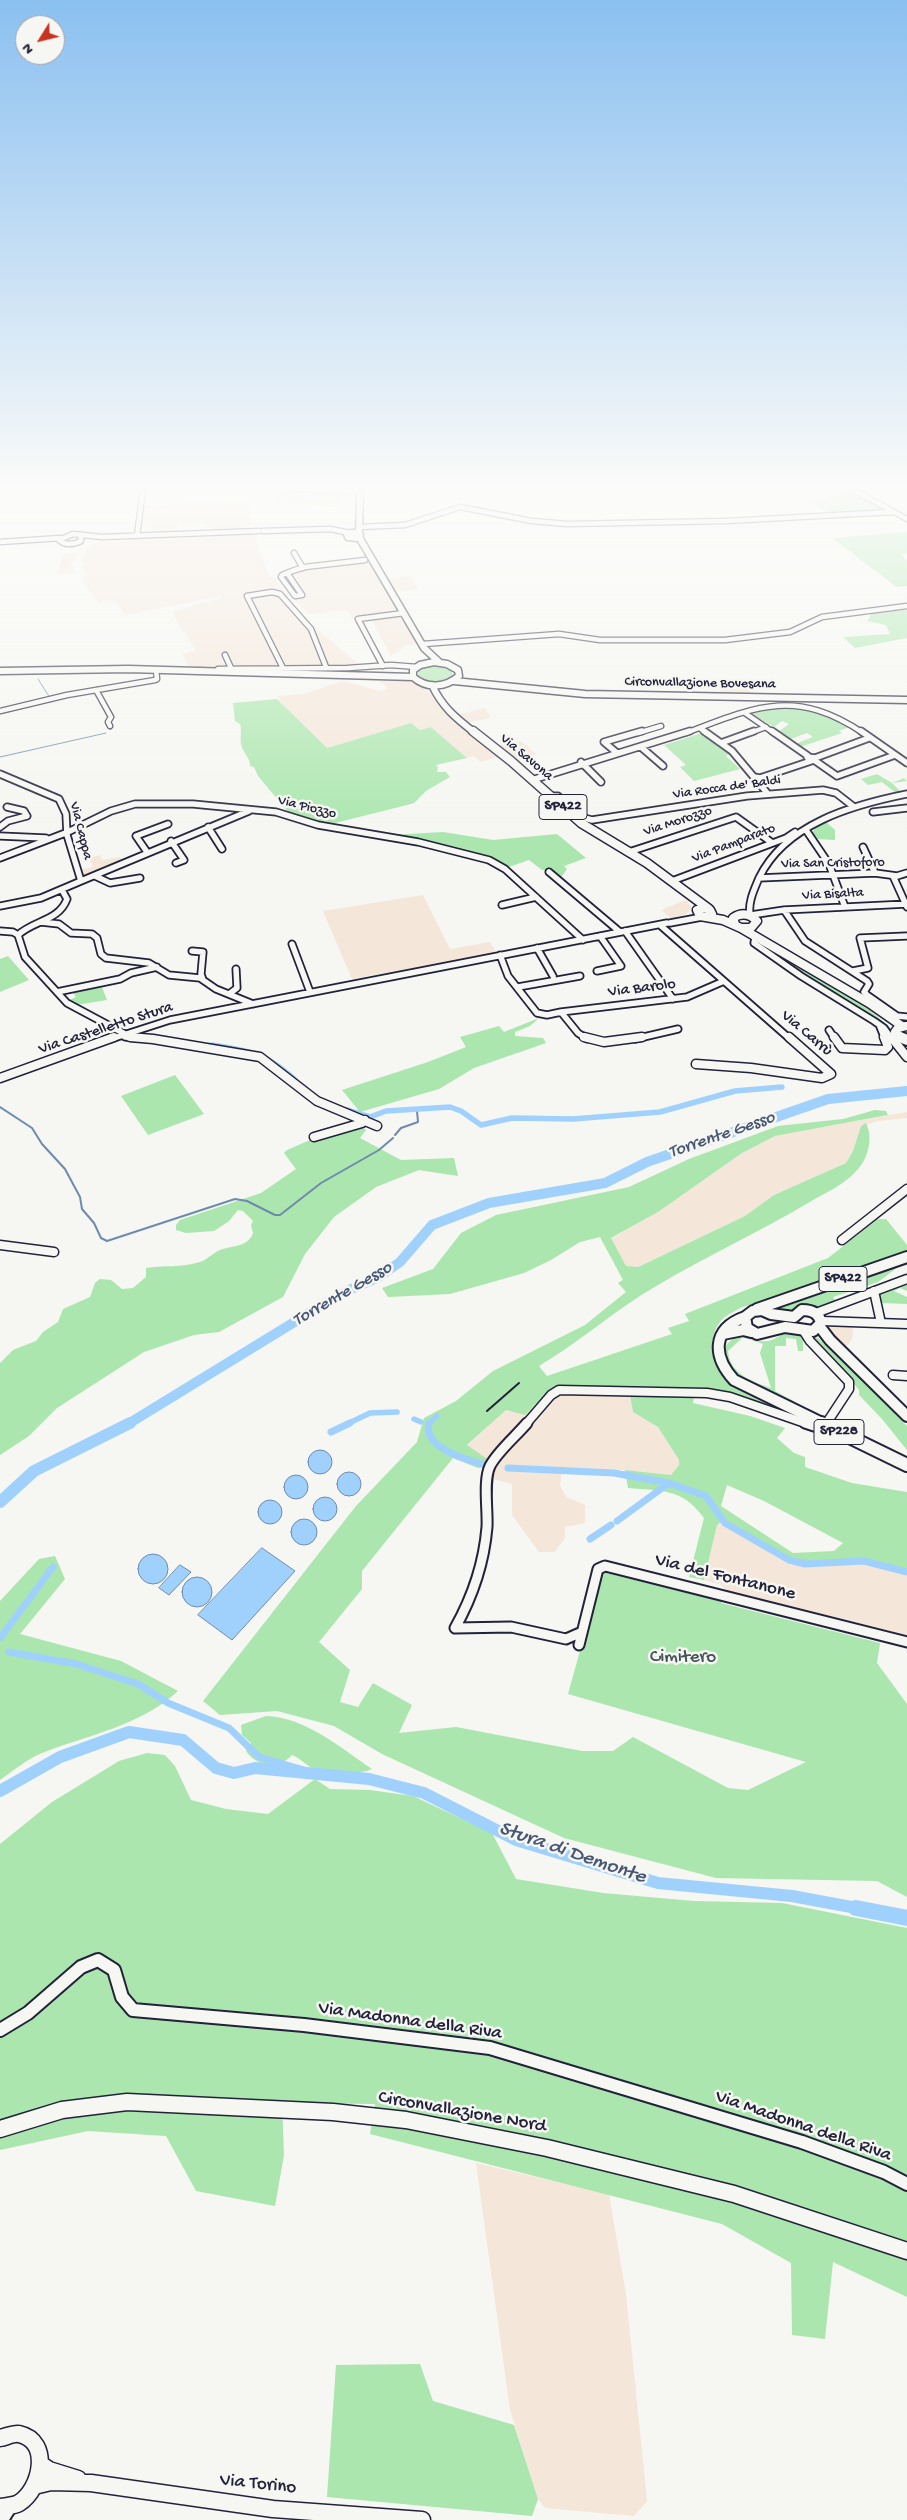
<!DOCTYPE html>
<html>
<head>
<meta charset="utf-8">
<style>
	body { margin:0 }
	#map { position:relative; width:907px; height:2520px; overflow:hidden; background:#f6f6f2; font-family:"Gochi Hand",sans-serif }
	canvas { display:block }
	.north { position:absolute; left:15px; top:15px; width:50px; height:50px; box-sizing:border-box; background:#f6f6f2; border:1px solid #a1a1a9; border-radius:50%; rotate:234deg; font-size:14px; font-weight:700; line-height:20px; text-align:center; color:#22223b }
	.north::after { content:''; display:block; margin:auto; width:18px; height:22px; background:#c8321e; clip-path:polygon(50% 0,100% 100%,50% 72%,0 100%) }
</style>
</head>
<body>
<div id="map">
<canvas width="907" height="2520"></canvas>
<div class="north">N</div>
</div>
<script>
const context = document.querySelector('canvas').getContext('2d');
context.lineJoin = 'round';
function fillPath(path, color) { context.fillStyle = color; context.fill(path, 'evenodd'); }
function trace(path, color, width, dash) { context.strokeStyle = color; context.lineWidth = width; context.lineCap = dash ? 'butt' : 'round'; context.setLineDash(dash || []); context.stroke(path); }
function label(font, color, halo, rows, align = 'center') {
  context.font = font + ' "Gochi Hand",sans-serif'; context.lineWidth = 5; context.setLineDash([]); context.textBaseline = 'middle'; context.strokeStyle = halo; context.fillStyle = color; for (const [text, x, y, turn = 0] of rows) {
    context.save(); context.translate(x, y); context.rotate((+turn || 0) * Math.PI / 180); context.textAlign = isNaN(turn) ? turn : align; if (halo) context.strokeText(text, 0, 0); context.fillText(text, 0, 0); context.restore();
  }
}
const built = new Path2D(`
	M265 489H349L346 500 342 501 339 507 273 502 276 495 266 494Z
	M247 501 251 525 247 527 214 530 202 524 179 525 177 532 151 533V526H141L143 506Z
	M254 534 269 577H274L291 602 311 624 361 666 190 669 182 654 196 651 174 616V611L219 599 226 595 125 615 114 600 99 603 82 580V577L88 576 81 566 84 565 83 558 87 549 96 542 191 539Z
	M80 552 78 555 74 556 77 560 71 563 75 572 57 575 63 554Z
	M369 558 419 644 407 645 391 656 370 617 352 619 347 610 309 614 296 602 277 575 304 566Z
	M411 576 418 589 394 592 387 579Z
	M376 678 408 679 432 692 439 705 449 716 499 756 481 762 474 756 467 758 431 727 420 730 411 723 327 748 290 714 277 696 304 694 342 681 381 691 388 688Z
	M726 682 740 683 754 695 721 694 720 686Z
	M485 708 491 718 466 723 457 715Z
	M520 741 536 754 515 762 495 747Z
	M100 855 102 860 120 857 122 861 83 878 79 870 93 867 89 858Z
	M423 895 450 949 490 942 497 954 352 979 323 911Z
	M686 900 692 908 686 914 672 919 661 910Z
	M907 1112V1118L878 1121 861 1126 853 1151 846 1163 774 1195 745 1216 637 1267 626 1266 611 1239 658 1212 742 1153 775 1136Z
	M829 1325 853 1327 852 1339 845 1349 825 1327Z
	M559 1388 631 1389 633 1412 658 1427 679 1460V1465L671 1475 625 1470H562L560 1485 566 1497 585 1505V1523L565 1527V1538L555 1552H539L512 1515V1484L490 1478 491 1466 467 1446 506 1410 525 1415 545 1394Z
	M724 1519 803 1563 874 1560 907 1569V1635L726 1591 721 1585 704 1580 717 1524Z
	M476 2163 609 2194 626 2294 647 2501 634 2516 545 2508 538 2499 510 2410Z`);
const green = new Path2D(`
	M853 491 890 511 830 514 809 502Z
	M907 532V553L901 554 907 561V586L897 587 832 538Z
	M907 610V638L855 648 843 637 890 634 886 625 867 621 872 613Z
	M433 665H443L452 670 453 677C443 684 428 685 418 676L419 670Z
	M277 699 327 748 411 723 420 730 431 727 467 758 436 765 438 767 437 772H446L450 777 426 791 414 803 407 805 327 825 290 814 258 776 254 767 250 766C251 758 242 752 241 744 240 737 242 730 240 724L235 721 233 703Z
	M766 708C801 708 818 707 849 727L839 731 842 733 800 747 795 744 813 737 807 733 788 740 778 732 789 724 782 721 774 727 750 713Z
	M702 733 728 751 730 754 726 756 740 769 694 781 680 767 686 765 664 745Z
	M877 774 892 783 904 778 907 781 892 783 901 792 896 793 882 782 868 785 861 779Z
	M826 822 835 830V840L818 839 812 833 816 827Z
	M443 832 493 840 557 834 586 858 564 866 567 869 560 879 548 870H542L529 860 506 868C471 849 430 843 391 835Z
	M8 956 29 980 0 992V959Z
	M778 956C815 978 858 996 889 1027L888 1030 803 975Z
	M102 987 107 1000 76 1005 69 1000 76 997 73 993Z
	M539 1018 530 1026 515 1032V1036L543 1038 546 1043 474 1068 439 1089 360 1112 342 1090 428 1062 466 1047 460 1037 499 1026 504 1032Z
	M175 1075 204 1114 148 1135 121 1096Z
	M875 1110 886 1111 888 1115 775 1136 742 1153 658 1212 611 1238 626 1266 638 1267 745 1216 774 1195 846 1163 853 1151 861 1126 866 1123C873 1137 869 1157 858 1169 846 1184 825 1193 808 1203 759 1232 707 1256 658 1285 616 1309 581 1341 539 1366L547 1376 672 1334 668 1328 689 1321 685 1314 828 1258 878 1219H886L907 1245V1253L740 1308C734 1312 724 1316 720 1322 707 1339 713 1360 725 1375L800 1415 799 1418 695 1390 693 1403 750 1416 785 1428 777 1438 794 1453 805 1457V1467L852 1483 907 1492V1570L874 1560 803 1563 781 1557 724 1519 717 1525 704 1580 689 1577 704 1518C682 1488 662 1491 628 1488L625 1470 671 1475 679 1465V1460L658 1427 633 1412 630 1394H654L652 1388H559L545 1394 525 1415 506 1410 467 1445 490 1461 486 1467 478 1468 453 1458 362 1571V1589L319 1642 350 1670 340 1702 358 1707 373 1683 412 1705 399 1733 456 1727 582 1751H613L633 1737 728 1788 748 1790 806 1762 568 1694 602 1572 672 1589 674 1585 722 1598 721 1603 880 1643 877 1663 907 1704V1897L877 1881 716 1878 564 1838 382 1754 334 1726 277 1711 220 1715 203 1701 356 1506 417 1442 424 1418 456 1401 493 1371 585 1325 626 1292 618 1283 623 1280 600 1237 580 1242 551 1260 524 1273 450 1294 388 1297 382 1288 433 1269 461 1233 496 1215 629 1187 689 1159 778 1126 843 1119ZM727 1485 764 1501 843 1543 834 1551 793 1553 721 1506Z
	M359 1125 366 1130 360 1138 401 1160 454 1158 458 1176 419 1170 376 1187 334 1217 305 1254 283 1297 219 1332 194 1335 144 1352 57 1408 29 1436 0 1455V1363L13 1350 36 1341 43 1332 58 1322 63 1309 90 1297 95 1283 100 1279 111 1280 122 1289 133 1288 146 1277V1268C163 1265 182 1268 200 1262 209 1259 214 1251 223 1249 234 1246 249 1246 253 1233L251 1225 253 1221 243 1211 238 1210 229 1221 214 1231 186 1233 176 1230V1225L180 1220 261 1193 296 1169 284 1153 287 1150 331 1131Z
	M902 1264 878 1282 833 1297 836 1302 817 1308 803 1306 790 1313H781L778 1310 780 1305Z
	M907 1284V1291L900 1288 894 1291 907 1297V1304L881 1303 879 1293Z
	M786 1332 800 1334 803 1338V1351H798L796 1339 786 1338V1346H775V1391L801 1405 799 1409C771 1395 729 1384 722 1350 745 1322 743 1344 768 1341 775 1340 780 1335 786 1332ZM743 1337 763 1344 760 1353 771 1388C751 1381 730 1374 728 1351Z
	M813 1337 818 1338 907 1426V1450L882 1419 859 1395V1390L850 1379 843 1382C832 1370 811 1355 811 1338Z
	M55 1556 65 1579 20 1634 121 1661 178 1691C140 1726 88 1735 42 1753 27 1759 13 1771 0 1780V1601L39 1559Z
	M266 1716C305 1717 341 1748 372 1769 361 1775 323 1774 312 1768 305 1764 300 1758 292 1755 279 1770 257 1767 246 1751L251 1743 242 1735 241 1725Z
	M147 1753 165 1755 175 1766 191 1800 226 1809 268 1814 315 1779 330 1789 370 1790 413 1796 492 1833 516 1879 603 1893 694 1901 782 1903 907 1928V2297L833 2262 825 2339 792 2335 791 2263 722 2224 370 2134 375 2104 282 2103 284 2155 275 2206 196 2191 166 2136 88 2131 0 2150V1844L52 1802 119 1761Z
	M420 2364 433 2401 514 2425 538 2499 532 2516 327 2497 336 2365Z`);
const water = new Path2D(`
	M308 1462a12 12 0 1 1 24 0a12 12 0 1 1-24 0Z
	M337 1484a12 12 0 1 1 24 0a12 12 0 1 1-24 0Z
	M284 1487a12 12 0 1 1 24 0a12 12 0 1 1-24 0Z
	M313 1509a12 12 0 1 1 24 0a12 12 0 1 1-24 0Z
	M258 1512a12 12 0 1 1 24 0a12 12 0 1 1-24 0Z
	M291 1532a13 13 0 1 1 26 0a13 13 0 1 1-26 0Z
	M262 1548 295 1571 232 1640 198 1615Z
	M138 1569a15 15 0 1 1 30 0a15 15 0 1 1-30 0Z
	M180 1565 191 1572 169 1595 159 1588Z
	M182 1592a15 15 0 1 1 30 0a15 15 0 1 1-30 0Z`);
const streamFar1 = new Path2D(`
	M38 679 50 698
	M0 757 106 733`);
const stream = new Path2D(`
	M0 1107 32 1128 42 1144 65 1169 80 1197 82 1209 94 1223 101 1238 107 1241 235 1199 247 1201 275 1215H280L321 1183 379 1150 393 1138
	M395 1135 401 1128 418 1122 417 1111`);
const canalFar1 = new Path2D(`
	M211 1045C249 1050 270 1055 298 1083
	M347 1110 370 1117 386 1111 450 1107 461 1111 481 1125 512 1118 573 1119 660 1112 735 1091 782 1087
	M414 1419 421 1422
	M347 1424 370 1413 397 1412
	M428 1424 437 1416`);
const canal = new Path2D(`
	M429 1423C422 1448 469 1461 487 1465
	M331 1432 350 1423
	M508 1468 614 1473 669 1483
	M617 1521 669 1483 706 1496 725 1523 789 1560 805 1564 864 1561 907 1572
	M590 1539 611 1525
	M0 1638 53 1567
	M9 1652 76 1664 138 1684 168 1703 229 1728 259 1757 325 1776`);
const riverFar2 = new Path2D(`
	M128 1424 314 1310 349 1290 377 1278 400 1262 432 1225 489 1203 605 1183 647 1162 828 1099 907 1091`);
const riverFar1 = new Path2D(`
	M0 1502 34 1471 130 1423
	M0 1791 60 1757 129 1732 183 1740 216 1768 234 1773 255 1768 369 1779 424 1793 516 1840 658 1883 792 1896 862 1909`);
const river = new Path2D(`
	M856 1908 907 1918`);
const minorFar4 = new Path2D(`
	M293 489 359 492
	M852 489 907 519
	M359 527 405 525 460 507 532 521 567 524 726 521 894 512
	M263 531 330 529 350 533
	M137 536 143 489
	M81 537V541C73 545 66 546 59 540L73 534 102 537 259 531
	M0 542 61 538
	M294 553 303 568
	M287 573 302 595 295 596 281 577 282 575C289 572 297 569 305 567L365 560
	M423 644 559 634 600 640H725L790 632 822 617 907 606
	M225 655 231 668
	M282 666 247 596 272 592 280 594 311 629 326 667
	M383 666 358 619 404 613
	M218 669 348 668 391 665 417 667
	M96 690 111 717 108 722 110 726
	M0 711 67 695 155 680 157 679 156 670
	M745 713 774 733
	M701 729 706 733
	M638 733 661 726
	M686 733C756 706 796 688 863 733
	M750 733 766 727`);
const minorFar3 = new Path2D(`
	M704 731 732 751 768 794
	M772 731 808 756
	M861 731 907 763
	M721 743 754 731
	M641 747 663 766
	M617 753 604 742 642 731
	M815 758 869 738
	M814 760 837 776 895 755
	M581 762 601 782
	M0 774 59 799 66 814 67 835 81 881 41 898 0 906
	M754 777 760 778 814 760 815 758 807 757 810 760
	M532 780 690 731
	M551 796H558L581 817 592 820 747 796 823 790 836 793 854 807
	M873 812 907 808
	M0 827 8 821 27 816 24 811 7 807
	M208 827 222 849
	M806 830 829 864 845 907
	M0 836 46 838
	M171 841 184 860 176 863
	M863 847 875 873
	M147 852 136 836 168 824
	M629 852 736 817 771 842
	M0 858 68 832 111 811 135 804H193L276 812 318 825 418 842 489 860 505 869 583 940
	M549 872 620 932
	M95 876 110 883 140 878
	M893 876 907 907
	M759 878 875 873 897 876 907 873
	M81 881 249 811
	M672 881 786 838 795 832
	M62 890 67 899C59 921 34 920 18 935L25 957 67 1003 125 1034
	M502 905 536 897
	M784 910 805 941 867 981 869 984 864 992 867 995 897 1016 907 1017
	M750 915C748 902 754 890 759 878 785 824 852 805 907 794
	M751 915 784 910 907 904
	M41 922 59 924 71 933 92 934 97 938 101 954 106 958 149 963 169 975 200 978 216 989 253 1004
	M670 923 702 917
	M660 925 790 1039
	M0 931 13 932 18 935
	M625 931 673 999
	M755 938 754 943 801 976 874 1021 884 1028 892 1039
	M292 944 310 992
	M537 948 553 976
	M192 951 203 952 201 974 203 980
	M500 955 508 976 537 1013 547 1015 561 1012 578 1033 587 1039
	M597 971 621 966 600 936
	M853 971 868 968 860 938 907 936
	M518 987 580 976
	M57 992 120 979 131 973 157 967
	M229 994 237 988 236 969
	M561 1012 687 997 724 981
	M880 1027 885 1039
	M829 1030 835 1039
	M125 1037 148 1039
	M111 1039 170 1020 667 923
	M635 1039 678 1029`);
const minorFar2 = new Path2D(`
	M130 1037 153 1039 260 1057 317 1101 377 1126
	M584 1037 604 1042 642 1037
	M834 1037 842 1048 885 1050 888 1047 884 1037
	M891 1037 907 1057
	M696 1064 751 1068 822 1078 831 1074 789 1037
	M0 1078 114 1037
	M314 1137 362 1123 365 1120
	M842 1240 907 1189
	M0 1245 54 1252
	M874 1291 881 1323
	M816 1313 907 1279
	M822 1321 907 1324
	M803 1330 810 1341 849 1382V1389L826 1424
	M893 1375 907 1376
	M526 1424 551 1395 559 1390 707 1393 730 1397 808 1424`);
const minorFar1 = new Path2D(`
	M527 1423C517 1435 497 1452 490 1466 483 1480 488 1511 487 1527 484 1563 473 1596 455 1628L511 1627 566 1639 582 1632
	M805 1423 814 1426 826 1423
	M579 1645 598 1569 605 1566 907 1642`);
const minor = new Path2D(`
	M0 2030 28 2013 81 1967 98 1960 114 1970 122 1997 133 2010 304 2025 490 2048 802 2142 884 2172 907 2184
	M2 2520 10 2507`);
const majorFar4 = new Path2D(`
	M351 533H358L360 535 356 538 348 537 347 534Z
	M359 534 360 489
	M359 537 424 648 439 662
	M434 662 447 664 458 670 459 676C445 688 427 689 413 677V670L420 665Z
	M0 671 128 669 413 677
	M454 681 585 694 907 700
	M432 685C442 707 456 718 475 733`);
const majorFar3 = new Path2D(`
	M473 731 511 761 581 823 647 863 709 909
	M708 917 712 914 710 910 704 908 697 910 700 916 723 920 741 928H751L757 921C750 914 742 912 733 918L735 924
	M741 928 869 1003 902 1026
	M903 1039 895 1032 898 1028 906 1026`);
const majorFar2 = new Path2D(`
	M900 1037 907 1040
	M757 1309 907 1257
	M762 1310 771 1314 794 1317 802 1310C812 1310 819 1313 821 1323L813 1331 785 1327 757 1334 747 1328 745 1317 753 1311Z
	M745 1317C711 1329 713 1357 734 1380L824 1424
	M820 1327 830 1340 907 1416
	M723 1334 743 1330 751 1332`);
const majorFar1 = new Path2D(`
	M821 1423 907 1465`);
const major = new Path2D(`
	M0 2129 62 2110 127 2102 333 2112 406 2120 547 2148 734 2194 907 2251
	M0 2438C6 2437 13 2433 19 2434 52 2441 41 2490 19 2503 14 2506 6 2506 0 2507
	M40 2464 49 2470 78 2479
	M34 2486 51 2482 91 2483 273 2509 422 2520`);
const rail = new Path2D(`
	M487 1411 519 1383`);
const farStreetnames = [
	["Circonvallazione Bovesana",700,684,1],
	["Via Savona",526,758,40],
	["Via Rocca de' Baldi",727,788,-8],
	["Via Piozzo",307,808,14],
	["Via Morozzo",678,822,-18],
	["Via Cappa",80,831,76],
	["Via Pamparato",734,844,-21],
	["Via San Cristoforo",833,864,-1],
	["Via Bisalta",833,895,-3]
];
const shields = [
	[563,807,48],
	[843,1279,48],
	[839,1432,50]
];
const shieldNames = [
	["SP422",563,807],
	["SP422",843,1279],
	["SP228",839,1432]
];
const streetNames = [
	["Via Barolo",642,989,-7],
	["Via Castelletto Stura",106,1029,-18],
	["Via Carrù",806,1034,40]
];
const waterNames = [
	["Torrente Gesso",722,1136,-19],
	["Torrente Gesso",343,1295,-30]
];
const nearStreetnames = [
	["Via del Fontanone",725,1578,14],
	["Via Madonna della Riva",410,2022,8],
	["Circonvallazione Nord",462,2113,10],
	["Via Madonna della Riva",803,2127,19],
	["Via Torino",258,2485,6]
];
const nearParknames = [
	["Cimitero",683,1658]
];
const nearWaternames = [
	["Stura di Demonte",572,1854,19]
];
fillPath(built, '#f4e6d9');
fillPath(green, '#aae6ad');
fillPath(water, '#a0d1fd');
trace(water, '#6e8baf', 1);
trace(streamFar1, '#6e8baf', 1);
trace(stream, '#6e8baf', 2);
trace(canalFar1, '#a0d1fd', 5.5);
trace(canal, '#a0d1fd', 7);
trace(riverFar2, '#a0d1fd', 10);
trace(riverFar1, '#a0d1fd', 12);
trace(river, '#a0d1fd', 16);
trace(minorFar4, '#22223b', 7);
trace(minorFar3, '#22223b', 9);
trace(minorFar2, '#22223b', 11);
trace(minorFar1, '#22223b', 13);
trace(minor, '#22223b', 16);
trace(majorFar4, '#22223b', 9);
trace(majorFar3, '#22223b', 11);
trace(majorFar2, '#22223b', 14);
trace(majorFar1, '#22223b', 16);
trace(major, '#22223b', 19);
trace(minorFar4, '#f6f6f2', 4.5);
trace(minorFar3, '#f6f6f2', 5.5);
trace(minorFar2, '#f6f6f2', 8);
trace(minorFar1, '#f6f6f2', 9);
trace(minor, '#f6f6f2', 12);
trace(majorFar4, '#f6f6f2', 6);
trace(majorFar3, '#f6f6f2', 8);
trace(majorFar2, '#f6f6f2', 10);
trace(majorFar1, '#f6f6f2', 12);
trace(major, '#f6f6f2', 16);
trace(rail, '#22223b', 2);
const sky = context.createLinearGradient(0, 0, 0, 842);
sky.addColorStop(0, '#8bc0f0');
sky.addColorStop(0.58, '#fbfbf9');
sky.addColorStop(1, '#fbfbf900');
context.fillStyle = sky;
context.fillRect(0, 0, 907, 842);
label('14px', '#22223b', '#f6f6f2', farStreetnames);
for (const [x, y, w] of shields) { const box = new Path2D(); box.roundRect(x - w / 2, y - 12.5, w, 25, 4); context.fillStyle = '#f6f6f2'; context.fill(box); trace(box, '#22223b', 1); }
label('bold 15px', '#22223b', null, shieldNames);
label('16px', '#22223b', '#f6f6f2', streetNames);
label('italic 18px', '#485775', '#f6f6f2', waterNames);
label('19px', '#22223b', '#f6f6f2', nearStreetnames);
label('19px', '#445358', '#f6f6f2', nearParknames);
label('italic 21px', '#485775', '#f6f6f2', nearWaternames);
</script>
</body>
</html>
